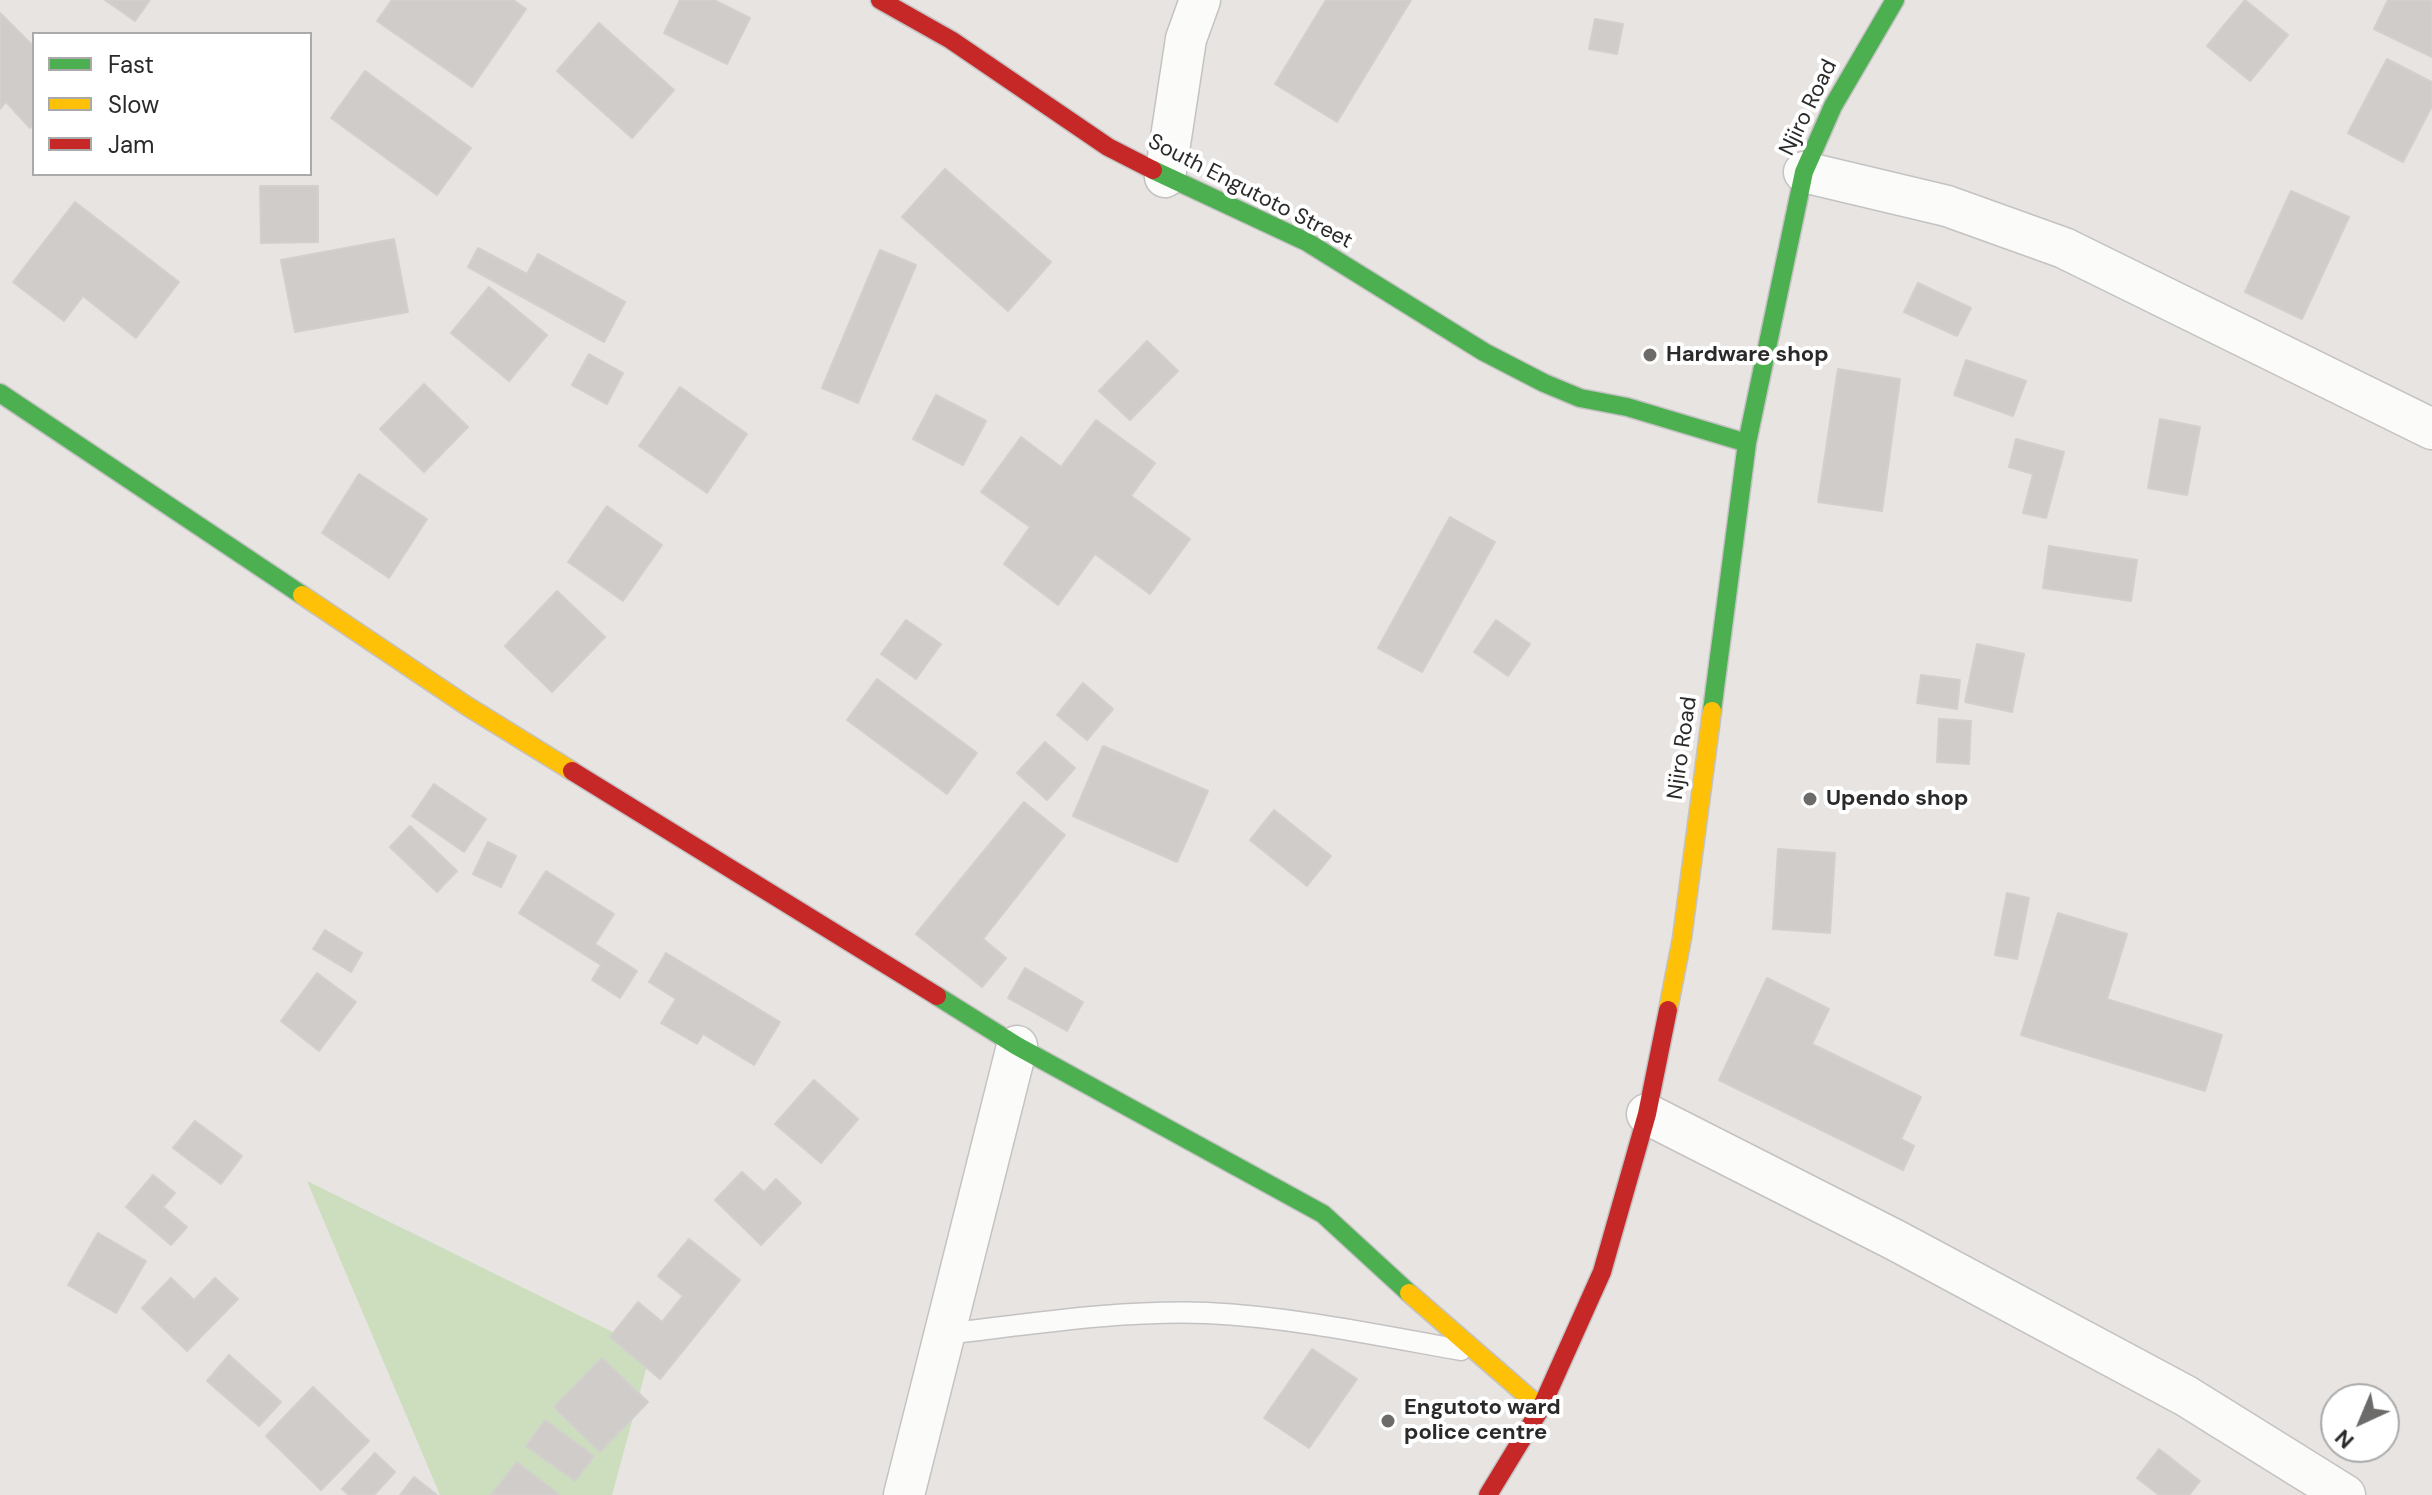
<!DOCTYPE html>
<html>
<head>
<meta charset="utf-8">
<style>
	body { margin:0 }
	#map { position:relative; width:2432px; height:1495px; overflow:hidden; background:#e7e4e1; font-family:"DM Sans",sans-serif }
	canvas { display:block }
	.legend { position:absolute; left:32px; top:32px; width:280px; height:144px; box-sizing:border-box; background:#fff; border:2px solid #aaa; margin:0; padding:10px 14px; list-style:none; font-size:24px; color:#2a2a2a }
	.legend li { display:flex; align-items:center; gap:16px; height:40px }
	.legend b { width:40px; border:2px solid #aaa }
	.north { position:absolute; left:2320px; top:1383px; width:80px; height:80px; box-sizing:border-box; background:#fff; border:2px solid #aaa; border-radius:50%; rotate:224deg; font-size:22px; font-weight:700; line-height:32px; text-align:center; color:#2a2a2a }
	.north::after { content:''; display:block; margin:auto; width:28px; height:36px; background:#6c6b6a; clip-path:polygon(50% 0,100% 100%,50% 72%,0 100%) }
</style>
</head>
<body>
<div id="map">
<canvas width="2432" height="1495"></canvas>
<ul class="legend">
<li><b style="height:10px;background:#4caf50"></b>Fast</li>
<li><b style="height:10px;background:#ffc107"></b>Slow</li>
<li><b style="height:10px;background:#c62828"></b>Jam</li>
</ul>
<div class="north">N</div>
</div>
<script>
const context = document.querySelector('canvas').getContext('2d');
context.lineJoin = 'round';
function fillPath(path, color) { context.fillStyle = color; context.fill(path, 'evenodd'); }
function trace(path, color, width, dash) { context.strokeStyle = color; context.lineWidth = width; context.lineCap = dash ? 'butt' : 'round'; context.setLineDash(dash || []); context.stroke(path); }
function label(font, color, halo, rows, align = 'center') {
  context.font = font + ' "DM Sans",sans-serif'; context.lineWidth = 8; context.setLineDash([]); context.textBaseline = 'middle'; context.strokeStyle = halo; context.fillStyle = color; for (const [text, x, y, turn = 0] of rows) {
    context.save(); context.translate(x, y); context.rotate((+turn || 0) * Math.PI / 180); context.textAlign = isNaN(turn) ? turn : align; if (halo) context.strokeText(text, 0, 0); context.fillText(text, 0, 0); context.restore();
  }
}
const green = new Path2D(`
	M307 1181 651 1351 612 1495H440Z`);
const building = new Path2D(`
	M105 0H150L135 21Z
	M392 0H513L526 9 472 87 377 21Z
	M680 0H714L750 18 727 64 664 33Z
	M1326 0H1411L1337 122 1275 84Z
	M2245 0 2288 35 2250 81 2207 46Z
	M2388 0H2432V57L2374 29Z
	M0 13 34 47V124L30 128 6 102 0 109Z
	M1595 19 1623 24 1617 54 1589 49Z
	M599 23 674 90 632 138 557 71Z
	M2387 59 2432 82V106L2403 162 2348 133Z
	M365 71 471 148 437 195 331 118Z
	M945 169 1051 262 1008 311 902 217Z
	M260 186H318V242L261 243Z
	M2291 191 2349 217 2302 319 2245 292Z
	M75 202 179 282 136 338 83 296 64 321 13 282Z
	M394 239 408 312 295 332 281 260Z
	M478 248 527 274 538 254 625 302 604 342 468 267Z
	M880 250 916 265 858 403 822 388Z
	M1918 283 1971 308 1957 336 1904 312Z
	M489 287 547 335 509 381 451 333Z
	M1147 341 1178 371 1130 420 1099 391Z
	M589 354 623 373 607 404 572 385Z
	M1966 360 2026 381 2013 416 1954 395Z
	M1838 369 1900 379 1882 511 1818 502Z
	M424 384 468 427 424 472 380 429Z
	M680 387 747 434 707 493 639 446Z
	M936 395 986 421 963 465 913 439Z
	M2160 419 2200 427 2187 495 2148 488Z
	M1096 420 1155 463 1131 496 1190 539 1150 594 1095 554 1058 605 1004 564 1030 527 981 492 1021 437 1061 467Z
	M2016 439 2064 452 2046 518 2023 513 2033 474 2009 467Z
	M359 474 427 519 389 578 322 533Z
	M607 506 662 545 623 601 568 562Z
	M1450 517 1495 542 1422 672 1378 648Z
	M2049 546 2137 560 2131 601 2043 588Z
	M557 591 605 637 552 692 505 646Z
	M906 620 941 644 916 679 881 654Z
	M1496 620 1530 644 1508 676 1474 652Z
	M1977 644 2024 654 2012 712 1965 702Z
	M1921 675 1960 680 1957 709 1917 703Z
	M877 679 977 753 947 794 847 720Z
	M1083 683 1113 709 1087 740 1057 715Z
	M1939 719 1971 721 1969 764 1937 762Z
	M1045 742 1075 768 1047 800 1017 773Z
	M1103 746 1208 791 1177 862 1073 816Z
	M434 784 486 819 464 852 412 816Z
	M1024 802 1065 835 983 939 1006 958 982 987 916 934Z
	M1274 810 1331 856 1307 886 1250 840Z
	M410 826 457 871 437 892 390 847Z
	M488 842 516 856 501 887 473 874Z
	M1778 849 1835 853 1830 933 1773 929Z
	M546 871 614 914 595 944 637 971 620 998 592 980 601 965 519 913Z
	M2007 893 2029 898 2017 959 1995 955Z
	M2058 913 2127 934 2107 999 2222 1035 2205 1091 2021 1035Z
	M325 930 362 953 351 972 313 949Z
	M666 953 780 1022 754 1065 703 1034 697 1044 661 1023 676 999 649 982Z
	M1025 968 1083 1002 1067 1031 1008 998Z
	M317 973 356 1002 319 1051 281 1021Z
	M1767 978 1829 1009 1812 1044 1921 1097 1901 1139 1914 1146 1903 1170 1719 1080Z
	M814 1080 858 1119 821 1163 775 1124Z
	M195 1121 242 1156 221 1184 173 1148Z
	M742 1172 764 1192 776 1179 801 1203 761 1245 715 1200Z
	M153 1175 175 1193 163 1207 187 1227 171 1245 126 1207Z
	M98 1233 146 1261 116 1313 68 1285Z
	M689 1239 740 1280 660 1379 610 1337 638 1302 662 1322 683 1296 658 1276Z
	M171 1278 194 1300 215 1278 238 1299 187 1351 142 1308Z
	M1312 1349 1357 1379 1309 1448 1264 1418Z
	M229 1355 281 1402 259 1426 207 1381Z
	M602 1358 648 1402 600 1452 554 1407Z
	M313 1387 369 1441 321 1490 266 1436Z
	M545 1420 594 1456 575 1481 526 1446Z
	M2159 1449 2200 1481 2189 1495H2159L2137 1478Z
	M375 1453 395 1472 374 1495H349L342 1489Z
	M517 1462 558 1494 557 1495H491Z
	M414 1477 437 1495H400Z`);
const lane = new Path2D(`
	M945 1334C1032 1324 1119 1310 1207 1313 1292 1317 1377 1335 1461 1350`);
const street = new Path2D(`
	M1804 172 1947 206 2064 248 2432 429
	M1165 177 1186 39 1200 0
	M1647 1114 1895 1240 2186 1396 2345 1495
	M904 1495 1017 1046`);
const fast = new Path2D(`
	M1153 170 1307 242 1484 352 1544 383 1580 398 1627 407 1747 443
	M0 393 302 595
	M1712 711 1747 443 1804 172 1833 106 1895 0
	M937 996 1017 1046 1323 1214 1409 1293`);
const slow = new Path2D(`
	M302 595 467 706 572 771
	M1668 1010 1682 938 1712 711
	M1409 1293 1541 1408`);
const jam = new Path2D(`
	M880 0 951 40 1108 147 1153 170
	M572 771 937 996
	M1488 1495 1541 1408 1602 1272 1647 1114 1668 1010`);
const markers = [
	[1650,355,8,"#6c6b6a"],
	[1810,799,8,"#6c6b6a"],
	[1388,1421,8,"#6c6b6a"]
];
const streetNames = [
	["Njiro Road",1809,108,-64],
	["South Engutoto Street",1250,192,27],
	["Njiro Road",1683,748,-82]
];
const poiNames = [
	["Hardware shop",1666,355],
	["Upendo shop",1826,799],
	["Engutoto ward",1404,1408],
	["police centre",1404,1433]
];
fillPath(green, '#ccdebe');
fillPath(building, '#cfccca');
trace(building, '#d2d0cd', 2);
trace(lane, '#c4c2c3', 23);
trace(street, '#c4c2c3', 43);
trace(fast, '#c4c2c3', 21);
trace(slow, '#c4c2c3', 21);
trace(jam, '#c4c2c3', 21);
trace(lane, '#fbfbfa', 20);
trace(street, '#fbfbfa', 40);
trace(fast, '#4caf50', 18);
trace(slow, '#ffc107', 18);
trace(jam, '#c62828', 18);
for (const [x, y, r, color] of markers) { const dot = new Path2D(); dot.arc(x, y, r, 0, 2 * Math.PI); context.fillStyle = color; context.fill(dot); trace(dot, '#fff', 3); }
label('22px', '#2a2a2a', '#fff', streetNames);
label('bold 22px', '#2a2a2a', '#fff', poiNames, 'left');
</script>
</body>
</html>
